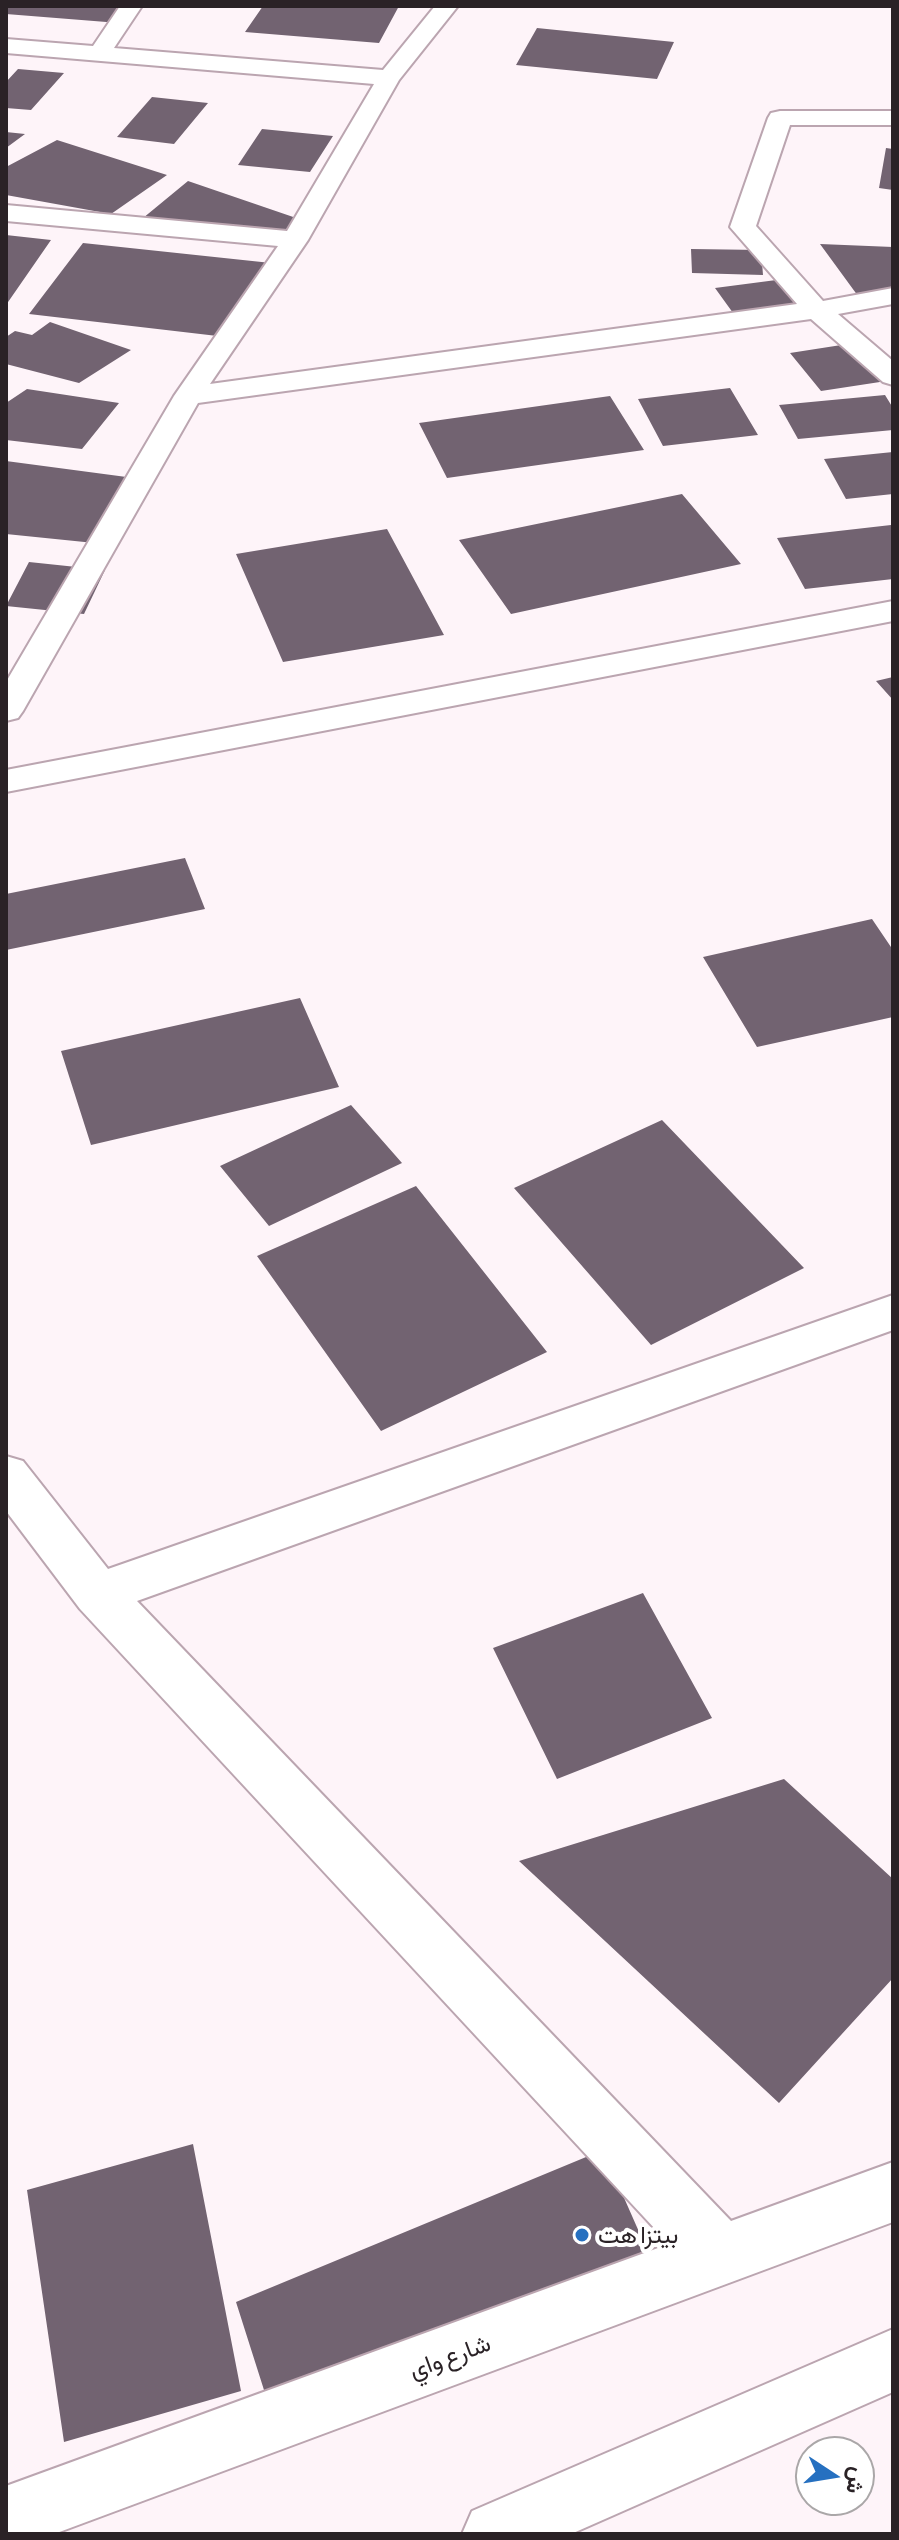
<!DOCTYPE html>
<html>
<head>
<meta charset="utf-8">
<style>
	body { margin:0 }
	#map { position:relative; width:899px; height:2540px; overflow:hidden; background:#fef4f9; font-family:"Asap Condensed",Vazirmatn,sans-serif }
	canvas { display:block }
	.frame { position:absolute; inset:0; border:8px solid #2a2226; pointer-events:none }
	.north { position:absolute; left:795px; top:2436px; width:80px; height:80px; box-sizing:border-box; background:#fff; border:2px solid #aaa7a8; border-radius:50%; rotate:102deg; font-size:22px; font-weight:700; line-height:32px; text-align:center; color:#2a2226 }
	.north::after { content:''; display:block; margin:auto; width:28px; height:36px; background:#2670c0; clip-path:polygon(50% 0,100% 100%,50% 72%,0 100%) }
</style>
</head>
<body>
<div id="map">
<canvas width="899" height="2540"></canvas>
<div class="frame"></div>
<div class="north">ش</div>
</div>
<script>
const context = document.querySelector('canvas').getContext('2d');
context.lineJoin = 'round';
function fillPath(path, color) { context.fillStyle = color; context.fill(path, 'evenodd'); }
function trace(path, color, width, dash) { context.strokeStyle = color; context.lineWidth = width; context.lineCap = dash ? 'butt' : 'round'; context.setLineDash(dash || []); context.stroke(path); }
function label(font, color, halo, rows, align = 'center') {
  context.font = font + ' "Asap Condensed",Vazirmatn,sans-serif'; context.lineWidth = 8; context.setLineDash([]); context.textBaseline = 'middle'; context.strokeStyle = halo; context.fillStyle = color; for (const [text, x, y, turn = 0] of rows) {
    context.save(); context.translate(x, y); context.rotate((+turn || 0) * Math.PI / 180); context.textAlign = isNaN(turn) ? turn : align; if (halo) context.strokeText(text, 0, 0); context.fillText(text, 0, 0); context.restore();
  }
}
const building = new Path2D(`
	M6 6H133L119 23 6 14Z
	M263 6H399L379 43 245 32Z
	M537 28 674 42 657 79 516 65Z
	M18 69 64 73 31 110 6 108V82Z
	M152 97 208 103 174 144 117 137Z
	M262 129 333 136 310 172 238 165Z
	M6 132 25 134 6 148Z
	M57 140 167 175 111 214 6 195V167Z
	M886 148 893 149V190L879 188Z
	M188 181 302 220 290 236 137 223Z
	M6 235 51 240 6 305Z
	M83 243 271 263 226 337 29 314Z
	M820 244 893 247V291L858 296Z
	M691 249 761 250 763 275 692 273Z
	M784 279 812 315 741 324 715 288Z
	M50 322 131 350 79 383 6 364V337L15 331 32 335Z
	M867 341 893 372V380L821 391 790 353Z
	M730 388 758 435 663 446 638 399Z
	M27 389 119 403 82 449 6 440V403Z
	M885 395 893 408V430L798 439 779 405Z
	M610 396 644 450 447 478 419 423Z
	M893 452V494L846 499 824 459Z
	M6 461 149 480 114 545 6 534Z
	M682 494 741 564 511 614 459 540Z
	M891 525 893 579 805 589 777 538Z
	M387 529 444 635 283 662 236 554Z
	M29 562 105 570 84 614 6 606Z
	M893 677V700L876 681Z
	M185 858 205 909 6 950V894Z
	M872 919 893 950V1017L757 1047 703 957Z
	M300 998 339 1087 91 1145 61 1051Z
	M351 1105 402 1163 269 1226 220 1166Z
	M662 1120 804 1268 651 1345 514 1188Z
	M416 1186 547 1352 381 1431 257 1256Z
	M643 1593 712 1718 557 1779 493 1648Z
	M784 1779 893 1879V1978L779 2103 519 1861Z
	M193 2144 241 2391 64 2442 27 2190Z
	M603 2150 647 2250 271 2412 236 2302Z`);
const minor = new Path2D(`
	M120 6H142L114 48 383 70 435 6H458L399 80 308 240 210 384 797 304 730 227 768 118 771 113 780 111H893V125H790L756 226 823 301 893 288V304L838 314 893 361V385L883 382 811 319 198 403 23 711 18 718 6 721V682L174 396 278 246 6 221V205L287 231 374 84 6 53V39L93 46Z
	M893 601V621L6 792V770Z
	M893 1295V1330L137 1601 731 2221 893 2162V2222L54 2534H6V2486L669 2244 80 1609 6 1511V1456L23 1461 108 1569Z
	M893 2329V2392L571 2534H462L472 2511Z`);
const markers = [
	[582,2235,8,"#2670c0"]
];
const nearPoinames = [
	["بيتزا هت",598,2235]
];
const nearStreetnames = [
	["شارع واي",450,2357,-20]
];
fillPath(building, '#726371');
trace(minor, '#bba5b0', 4);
fillPath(minor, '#fff');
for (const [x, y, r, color] of markers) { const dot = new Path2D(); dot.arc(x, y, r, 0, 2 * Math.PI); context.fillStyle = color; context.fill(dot); trace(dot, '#fff', 3); }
label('24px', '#2a2226', '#fff', nearPoinames, 'left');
label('24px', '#2a2226', '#fff', nearStreetnames);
</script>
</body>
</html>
